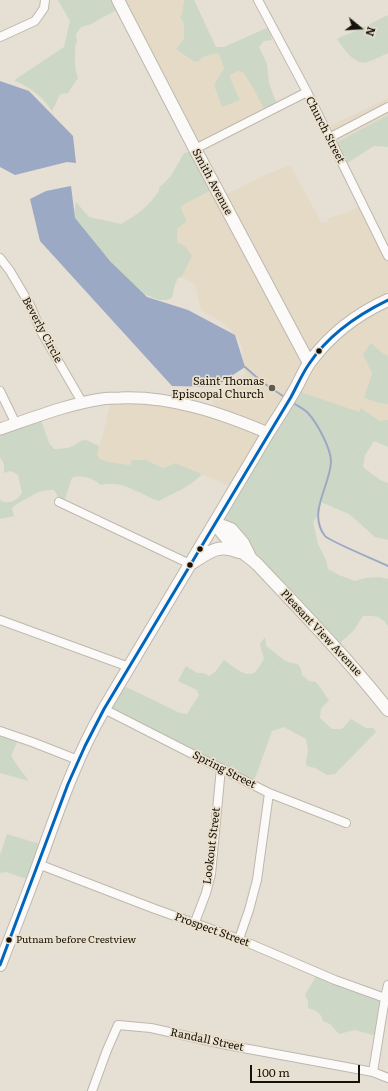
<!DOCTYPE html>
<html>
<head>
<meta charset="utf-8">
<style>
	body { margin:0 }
	#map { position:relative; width:388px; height:1091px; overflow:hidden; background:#e5dfd4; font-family:Literata,serif }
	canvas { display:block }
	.north { position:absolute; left:340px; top:8px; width:40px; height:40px; -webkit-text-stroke:3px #ece1cd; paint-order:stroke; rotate:108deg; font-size:11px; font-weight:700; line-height:16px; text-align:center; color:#16120b }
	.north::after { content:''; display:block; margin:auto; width:14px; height:18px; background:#16120b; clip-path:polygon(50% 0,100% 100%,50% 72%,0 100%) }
	.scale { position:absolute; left:250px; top:1065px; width:110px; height:18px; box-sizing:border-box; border:2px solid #16120b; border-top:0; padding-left:5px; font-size:12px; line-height:14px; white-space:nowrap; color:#16120b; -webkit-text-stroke:3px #ece1cd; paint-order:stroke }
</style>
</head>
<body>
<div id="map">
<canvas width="388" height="1091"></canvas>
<div class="north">N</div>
<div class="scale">100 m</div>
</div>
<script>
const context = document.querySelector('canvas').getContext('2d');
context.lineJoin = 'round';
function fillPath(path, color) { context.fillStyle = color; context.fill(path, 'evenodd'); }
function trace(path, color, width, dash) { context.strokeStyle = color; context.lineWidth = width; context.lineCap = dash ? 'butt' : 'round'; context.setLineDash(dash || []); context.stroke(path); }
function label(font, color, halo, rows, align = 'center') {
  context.font = font + ' Literata,serif'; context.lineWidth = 3.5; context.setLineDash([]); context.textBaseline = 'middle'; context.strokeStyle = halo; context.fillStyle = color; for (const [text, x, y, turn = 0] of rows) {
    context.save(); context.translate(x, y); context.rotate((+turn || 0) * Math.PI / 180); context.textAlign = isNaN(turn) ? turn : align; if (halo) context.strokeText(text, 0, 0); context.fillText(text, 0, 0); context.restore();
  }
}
const built = new Path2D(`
	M119 0H184L182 14 180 18 184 23V39L176 49 193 61 197 62 200 59 215 53H219L224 68 214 85 240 100 230 78V75L238 71 243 72 255 91 266 113 198 148Z
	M388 98V115L334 144 328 127Z
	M290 165 321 222 328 223V218L345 213 363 205 388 253V356L381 352 371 344 372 373 364 398 379 403 388 404V420L381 421 361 408 359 413 233 488 220 482 175 463 163 468 146 460 130 465 109 462 100 459 97 454 99 446 102 439 111 398 215 412 212 394 224 392 246 375 242 357 243 349 239 340 225 324 201 310 195 284 182 277 192 256 185 246 177 242V229L187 221 181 209V206L215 188 221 197 271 172H274Z`);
const green = new Path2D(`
	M58 0H119L122 7 91 24 81 27 76 34 77 42 75 45C76 59 73 63 78 78L68 93 60 94 52 111C44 98 29 86 15 81L16 79 64 47 70 21Z
	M184 0H194L216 47H224L269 27 272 40 264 41 259 47 267 64 269 83 274 97 279 107 266 113 255 91 243 72 238 71 230 75V78L240 100 222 107 214 85 224 68 219 54C213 53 201 57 198 62L193 61 176 49 184 39V23L180 17 182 14Z
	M388 15V53C381 56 374 60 367 62 355 66 343 48 337 39L343 36 358 30Z
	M388 115V147L374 146 344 165 334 144Z
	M196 150 215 188 181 206V209L187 221 177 229V242L185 246 192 256 182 277 178 278 175 284 172 298 167 300H159L142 293 75 225 74 213 76 202 89 217 121 224C138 214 148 207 159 191V188L171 176 184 153Z
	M371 343 381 352 388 356V404L379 403 364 398 372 373 363 354Z
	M295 390 359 412 361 408 380 421 388 420V447L374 441 365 455 363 467 380 480 388 483V540L375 537 349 514 321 502 319 513 313 522 318 544 326 560 328 569 339 575 355 581 365 578 379 577 388 579V626C382 616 373 615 363 616L354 630 336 647 217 521Z
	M40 417 49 443 54 449C64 449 73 448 80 441L86 440 99 446 97 454 100 459 109 462 130 465 132 460H146L163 468 175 463 202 474C190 488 174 492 159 501 140 495 123 479 101 485 94 478 83 475 73 477L71 480 63 505 54 490C39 489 34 495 22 501 18 504 15 504 12 509L14 516 0 519V500C8 505 17 501 22 493L18 475 11 471 4 473V464L0 457V430Z
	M265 637 266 646C272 650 278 656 284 660 294 666 300 659 302 675L309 681 316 682C321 688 324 694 329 700L321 709 320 718 332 729H342L351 719 366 728H373L376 732 335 774 327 775 315 768 307 766 306 763 308 749 306 739 284 727 272 731 253 784 106 710 120 684 180 713 187 714 199 695 197 690 178 681 186 666 197 673H203L209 676 215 672 224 660C231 665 245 678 254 673 258 670 261 663 264 659L260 644Z
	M0 734 19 738 11 756 19 768 29 781 0 773Z
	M7 834 46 846 33 881 6 872 0 873V855Z
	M318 973 384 998 380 1037 355 1030 339 1034 330 1024 323 1021C321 1012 316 1011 308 1008V1001L305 995Z`);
const water = new Path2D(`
	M0 81 29 91 73 136 76 163 67 162 15 175 0 167Z
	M71 186 75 218 110 261 147 297 188 310 235 335 245 367 215 387 172 386 40 241 30 199 46 191Z`);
const stream = new Path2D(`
	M245 367 262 382 286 398
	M293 403C298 406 304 409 308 413 317 423 331 448 331 462 330 486 307 513 325 536 329 541 378 561 388 566`);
const street = new Path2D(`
	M258 0 307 92 388 256
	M0 37 35 21 44 8 45 0
	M329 138 388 107
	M195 149 307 92
	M0 258 10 271 30 305 42 333 82 402
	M0 391 16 424
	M59 502 190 564
	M0 620 129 667
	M104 709 269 793 346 823
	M0 731 32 742 78 760
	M38 864 155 909 239 939 335 980 385 998
	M195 922 206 893 211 874 221 768
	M239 939 249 910 257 880 269 793
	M373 1072 385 998 388 985
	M92 1091 107 1050 118 1025 151 1028 227 1045 373 1072 388 1078`);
const secondary = new Path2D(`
	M0 429C33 418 68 404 102 399 108 398 114 398 120 398 172 396 221 413 268 433`);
const primary = new Path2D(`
	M118 0 195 149 309 363
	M215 523C221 532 228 541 237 548 244 554 251 558 258 565 302 612 348 659 388 710
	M215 523 231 529 243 543 250 557
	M192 563C209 552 219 543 239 552
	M0 965C13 931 27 897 39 863 58 810 76 757 104 709L268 433C278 417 289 401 298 384 302 376 305 369 310 362 330 335 357 314 388 300`);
const bus1 = new Path2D(`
	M0 965 68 784 85 746 104 709 291 397C297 386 302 374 309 364 328 335 357 315 388 300`);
const markers = [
	[319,351,3.5,"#16120b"],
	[272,388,4,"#5e5a51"],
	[200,549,3.5,"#16120b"],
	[190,565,3.5,"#16120b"],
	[9,940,3.5,"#16120b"]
];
const busNames = [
	["Putnam before Crestview",16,940]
];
const streetNames = [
	["Church Street",325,130,63],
	["Smith Avenue",212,182,62],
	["Beverly Circle",42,330,62],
	["Pleasant View Avenue",321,633,47],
	["Spring Street",224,770,27],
	["Lookout Street",212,846,-83],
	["Prospect Street",212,930,20],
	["Randall Street",207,1040,12]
];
const poiNames = [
	["Saint Thomas",264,382],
	["Episcopal Church",264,395]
];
fillPath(built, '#e5dac6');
fillPath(green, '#ccd8c5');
fillPath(water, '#9ca9c5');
trace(stream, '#9ca9c5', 2);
trace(street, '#bdb8af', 10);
trace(secondary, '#bdb8af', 13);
trace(primary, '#bdb8af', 14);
trace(street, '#fbfaf9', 8);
trace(secondary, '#fbfaf9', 11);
trace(primary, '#fbfaf9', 12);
trace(bus1, '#0065bd', 3);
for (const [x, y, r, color] of markers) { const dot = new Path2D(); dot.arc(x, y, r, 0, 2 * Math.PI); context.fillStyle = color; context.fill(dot); trace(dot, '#ece1cd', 1.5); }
label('10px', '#16120b', '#ece1cd', busNames, 'left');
label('11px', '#16120b', '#ece1cd', streetNames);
label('11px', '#16120b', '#ece1cd', poiNames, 'right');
</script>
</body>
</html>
